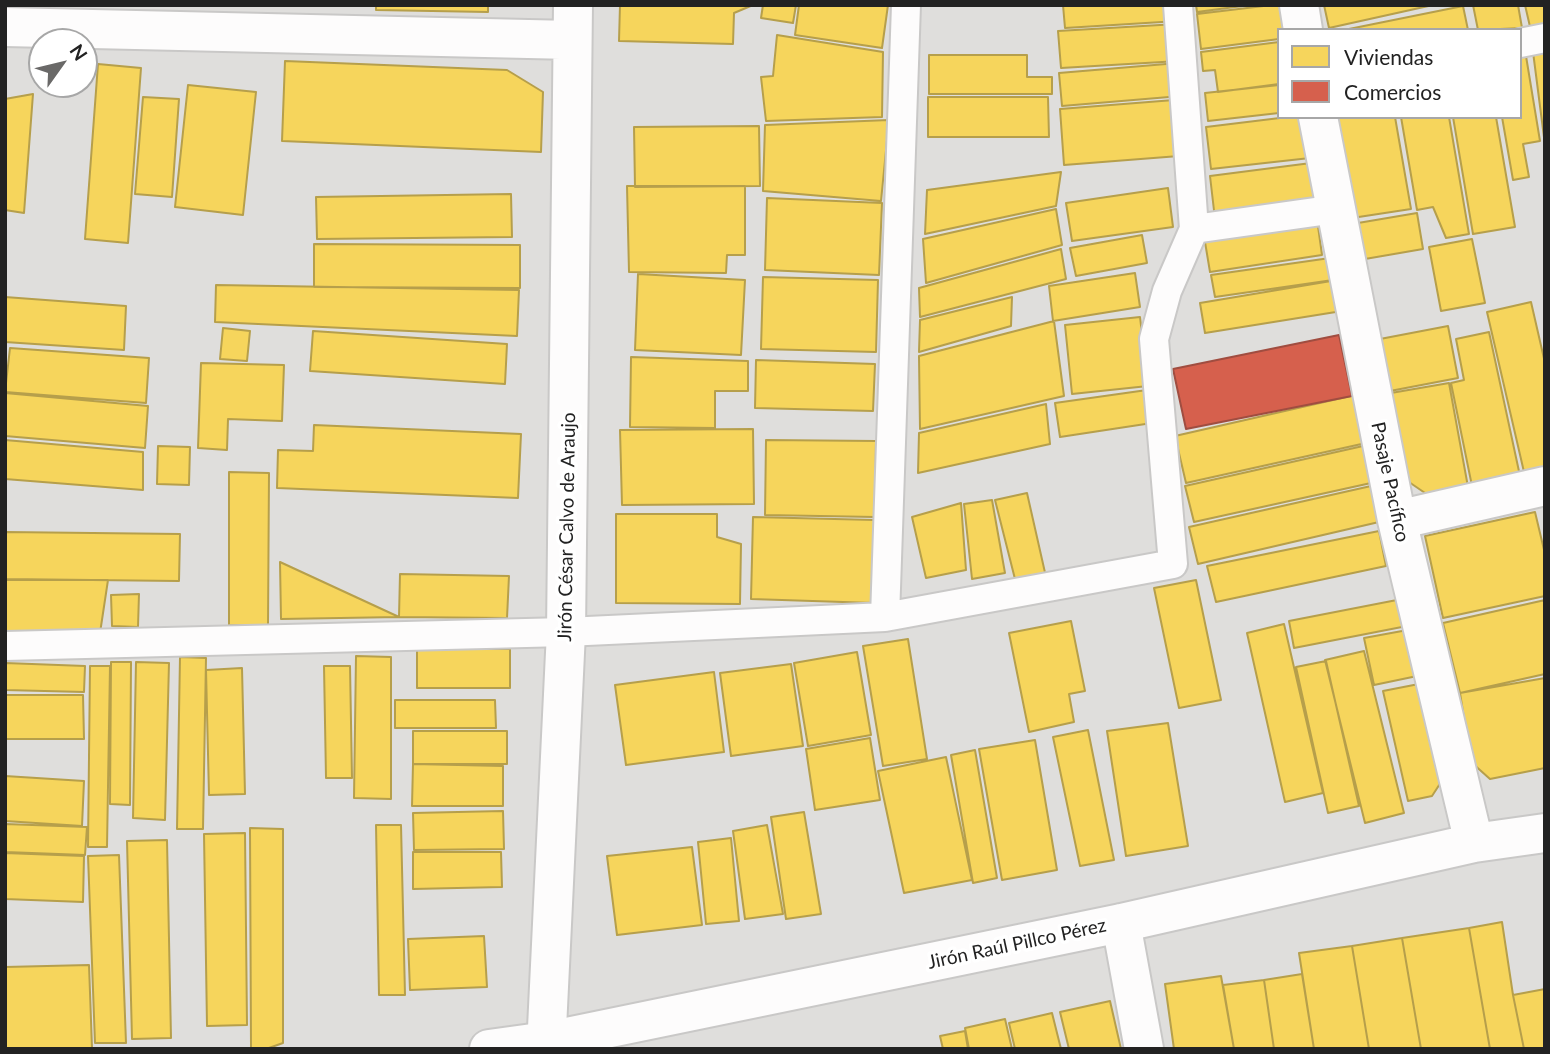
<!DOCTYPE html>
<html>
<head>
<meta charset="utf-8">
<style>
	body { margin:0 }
	#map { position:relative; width:1550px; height:1054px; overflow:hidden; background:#f0eeeb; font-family:Lato,sans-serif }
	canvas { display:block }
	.frame { position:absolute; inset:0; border:7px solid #222; pointer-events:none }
	.legend { position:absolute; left:1277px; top:28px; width:245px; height:91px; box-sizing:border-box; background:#fff; border:2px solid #a7a7a7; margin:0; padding:9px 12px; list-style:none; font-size:21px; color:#222 }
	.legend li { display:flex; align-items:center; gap:14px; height:35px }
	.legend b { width:35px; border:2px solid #a7a7a7 }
	.north { position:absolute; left:28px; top:28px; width:70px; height:70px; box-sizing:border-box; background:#fff; border:2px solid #a7a7a7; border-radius:50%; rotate:56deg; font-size:19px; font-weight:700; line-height:28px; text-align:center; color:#222 }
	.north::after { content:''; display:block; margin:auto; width:24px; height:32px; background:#6a6968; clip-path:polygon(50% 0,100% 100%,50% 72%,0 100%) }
</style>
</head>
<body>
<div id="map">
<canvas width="1550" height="1054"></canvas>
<div class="frame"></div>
<ul class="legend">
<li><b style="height:19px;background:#f6d55c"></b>Viviendas</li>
<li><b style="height:19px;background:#d6604d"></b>Comercios</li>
</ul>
<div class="north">N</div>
</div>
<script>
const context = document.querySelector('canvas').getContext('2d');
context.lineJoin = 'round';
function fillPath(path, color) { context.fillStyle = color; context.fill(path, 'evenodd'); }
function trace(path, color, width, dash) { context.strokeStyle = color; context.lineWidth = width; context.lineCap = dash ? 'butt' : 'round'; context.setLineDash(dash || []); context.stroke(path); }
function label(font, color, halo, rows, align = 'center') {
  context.font = font + ' Lato,sans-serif'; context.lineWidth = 7; context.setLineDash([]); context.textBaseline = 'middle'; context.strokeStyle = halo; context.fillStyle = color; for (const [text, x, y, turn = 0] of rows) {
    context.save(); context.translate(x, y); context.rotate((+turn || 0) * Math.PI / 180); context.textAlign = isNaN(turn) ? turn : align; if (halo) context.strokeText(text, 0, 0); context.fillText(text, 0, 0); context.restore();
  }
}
const residential = new Path2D(`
	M5 5H1545V1049H5ZM1279 30H1520V117H1279ZM42 42H84V84H42Z`);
const homes = new Path2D(`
	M376 5H488V12L376 10Z
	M620 5H753L734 13 733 44 619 41Z
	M763 5H796L793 23 761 18Z
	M799 5H888L882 48 795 35Z
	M1063 5H1177L1178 21 1065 28Z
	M1196 5H1250L1197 12Z
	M1272 5H1285L1287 30H1279V39L1201 49 1197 14Z
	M1324 5H1433L1329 28Z
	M1473 5H1518L1522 28 1478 30Z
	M1525 5H1545V29L1531 31Z
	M1463 6 1468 30H1344Z
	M1177 24 1179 61 1061 68 1058 31Z
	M777 35 883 52 882 117 766 121 761 77 773 76Z
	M1279 42V84L1218 92 1215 70 1203 71 1201 52Z
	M1545 42V145L1532 44Z
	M1525 50 1540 141 1523 144 1529 177 1513 180 1502 117H1520V51Z
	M929 55H1027V77H1052V94H929Z
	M285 61 507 70 543 92 541 152 282 141Z
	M1178 63 1181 96 1062 106 1059 73Z
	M98 64 141 68 128 243 85 239Z
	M188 85 256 92 243 215 175 207Z
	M1279 85V113L1208 121 1205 93Z
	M33 94 24 213 5 210V99Z
	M143 97 179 99 172 197 135 194Z
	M928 97H1048L1049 137H928Z
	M1174 100 1179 156 1064 165 1060 109Z
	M1288 117H1304L1310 158 1211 169 1206 127Z
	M1335 117H1395L1411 209 1352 218Z
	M1401 117H1449L1469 234 1446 238 1433 207 1417 210Z
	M1453 117H1496L1515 227 1473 234Z
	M889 120 881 201 763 191 765 125Z
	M759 126 760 186 635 187 634 127Z
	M1311 163 1316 205 1215 219 1210 176Z
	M1061 172 1056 206 925 234 927 190Z
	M627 186H745V255H727L726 273 629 272Z
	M1168 188 1173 227 1072 241 1066 203Z
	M511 194 512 237 317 239 316 197Z
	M767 198 882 203 879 275 765 270Z
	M1056 209 1062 245 926 283 923 239Z
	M1417 213 1423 249 1365 259 1358 223Z
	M1317 219 1322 255 1210 272 1204 236Z
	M1142 235 1147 263 1076 276 1070 248Z
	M1472 239 1485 303 1441 311 1429 247Z
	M314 244 520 245V288L314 287Z
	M1061 249 1066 279 920 317 919 288Z
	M1330 258 1333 280 1215 297 1211 275Z
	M1135 273 1140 307 1053 321 1049 286Z
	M638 274 745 280 741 355 635 350Z
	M763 277 878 280 876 352 761 349Z
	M1337 280 1342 311 1205 333 1200 303Z
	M216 285 519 290 517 336 215 322Z
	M5 297 126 306 124 350 5 342Z
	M1012 297 1011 326 919 352 920 320Z
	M1531 302 1545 363V467L1524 472 1487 312Z
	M1140 317 1148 386 1072 394 1065 325Z
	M1054 321 1064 396 920 429 919 356Z
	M1448 326 1458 378 1390 391 1380 339Z
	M223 328 250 331 247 361 220 359Z
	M313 331 507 344 505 384 310 371Z
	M1489 332 1520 476 1472 486 1451 383 1464 380 1456 339Z
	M10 348 149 358 146 403 5 392Z
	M631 357 748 361V391H715V428L630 427Z
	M756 360 875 364 873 411 755 408Z
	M201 363 284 365 282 421 228 419 227 450 198 448Z
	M1449 383 1468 487 1428 495 1406 480 1391 393Z
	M1147 390 1152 423 1060 437 1055 403Z
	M5 393 148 406 145 448 5 436Z
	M1355 395 1366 443 1186 483 1175 436Z
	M1046 404 1050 444 918 473 919 433Z
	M314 425 521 434 518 498 277 488 278 450 313 451Z
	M753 429 754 504 622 505 620 430Z
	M5 440 143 452V490L5 479Z
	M766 440 876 441 875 517 765 515Z
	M158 446 190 447 189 485 157 484Z
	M1363 446 1371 483 1194 522 1185 486Z
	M229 472 269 473 268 626 229 625Z
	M1371 486 1379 522 1198 564 1189 527Z
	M1027 493 1046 577 1015 579 995 500Z
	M992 500 1005 573 972 579 964 504Z
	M961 503 966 570 926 578 912 517Z
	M1535 512 1545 554V596L1443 618 1425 536Z
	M616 514H717V537L741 544 740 604 616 603Z
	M753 517 875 520 874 603 751 599Z
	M1379 531 1386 566 1216 602 1207 566Z
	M5 532 180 534 179 581 5 579Z
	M280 562 399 617 281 619Z
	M400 574 509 576 507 618 399 617Z
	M5 580H108L100 633 5 636Z
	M1196 580 1221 700 1179 708 1154 588Z
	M139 594 138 627 112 626 111 595Z
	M1402 599 1407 626 1294 648 1289 621Z
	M1545 600V674L1460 693 1443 623Z
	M1071 621 1085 691 1069 694 1074 722 1029 732 1009 633Z
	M1284 624 1323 793 1285 802 1247 633Z
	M1413 629 1422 675 1374 685 1364 638Z
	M908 639 927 759 883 766 863 646Z
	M417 649H510V688H417Z
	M1364 651 1404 813 1365 823 1325 660Z
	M857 652 871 735 808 746 794 663Z
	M356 656 391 657V799L354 798Z
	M180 657 206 658 203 829H177Z
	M1326 661 1359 806 1328 813 1296 667Z
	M111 662H131L130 805 110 804Z
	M136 662 169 663 165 820 133 818Z
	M5 663 85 666 84 692 5 690Z
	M791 664 803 746 731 756 720 673Z
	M90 666H110L107 847H88Z
	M324 666H350L352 778H326Z
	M242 668 245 794 209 795 206 670Z
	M714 672 724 752 626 765 615 685Z
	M1545 678V768L1490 779 1471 762 1460 693Z
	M1424 683 1445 776 1432 796 1408 801 1383 691Z
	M5 695H83L84 739H5Z
	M395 700H495L496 728H395Z
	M1168 723 1188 846 1126 856 1107 731Z
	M1088 730 1114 860 1080 866 1053 737Z
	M413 731H507V764H413Z
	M870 738 880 800 815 810 806 749Z
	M1035 740 1057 870 1002 880 979 749Z
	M975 750 997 878 973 883 951 755Z
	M946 757 972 880 904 893 878 771Z
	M413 764 503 766V806H412Z
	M5 776 84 781 82 826 5 821Z
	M503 811 504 849 414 850 413 813Z
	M804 812 821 914 786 919 771 817Z
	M5 824 87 827 85 855 5 852Z
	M376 825H401L405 995H379Z
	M767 825 783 914 745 919 733 831Z
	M250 828 283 829V1043L266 1049H251Z
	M245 833 247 1025 207 1026 204 834Z
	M731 838 739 921 706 924 698 842Z
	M167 840 171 1038 132 1039 127 841Z
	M692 847 702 925 617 935 607 856Z
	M413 852H501L502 887 413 889Z
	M5 853 84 856 83 902 5 899Z
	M119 855 126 1043H95L88 856Z
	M1502 922 1513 995 1524 1049H1490L1469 928Z
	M1469 928 1490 1049H1421L1402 938Z
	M484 936 487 987 410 990 408 939Z
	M1402 938 1421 1049H1369L1352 946Z
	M1352 946 1369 1049H1314L1299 953Z
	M89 965 92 1048 5 1049V967Z
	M1302 974 1314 1049H1274L1264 980Z
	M1221 976 1234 1049H1174L1165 984Z
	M1264 980 1274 1049H1234L1223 985Z
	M1545 989V1049H1524L1513 995Z
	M1110 1001 1121 1049H1069L1060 1012Z
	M1052 1013 1061 1049H1015L1009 1023Z
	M1005 1019 1012 1049H969L965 1028Z
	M965 1031 968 1049H943L940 1036Z`);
const shops = new Path2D(`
	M1339 335 1352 396 1186 429 1173 369Z`);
const service = new Path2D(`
	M1520 43 1545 38
	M1194 229 1336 209
	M885 617 906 5
	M5 646 566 632 885 617 1173 564 1154 339 1167 291 1194 229 1178 5`);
const minor = new Path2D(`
	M1299 5 1303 30
	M5 27 572 40
	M1318 117 1397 520 1474 843
	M1397 520 1545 486
	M1121 923 1144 1049
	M489 1049 547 1041 1121 923 1474 843 1545 833
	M546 1049 566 632 573 5`);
const streetNames = [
	["Pasaje Pacífico",1390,482,78],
	["Jirón César Calvo de Araujo",567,527,-89],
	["Jirón Raúl Pillco Pérez",1017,944,-12]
];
fillPath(residential, '#dfdedc');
fillPath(homes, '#f6d55c');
trace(homes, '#b69f4b', 2);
fillPath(shops, '#d6604d');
trace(shops, '#a04d40', 2);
trace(service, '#c9c8c7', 32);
trace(minor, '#c9c8c7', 42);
trace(service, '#fdfcfc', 28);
trace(minor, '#fdfcfc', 38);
label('19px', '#222', '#fff', streetNames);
</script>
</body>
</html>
